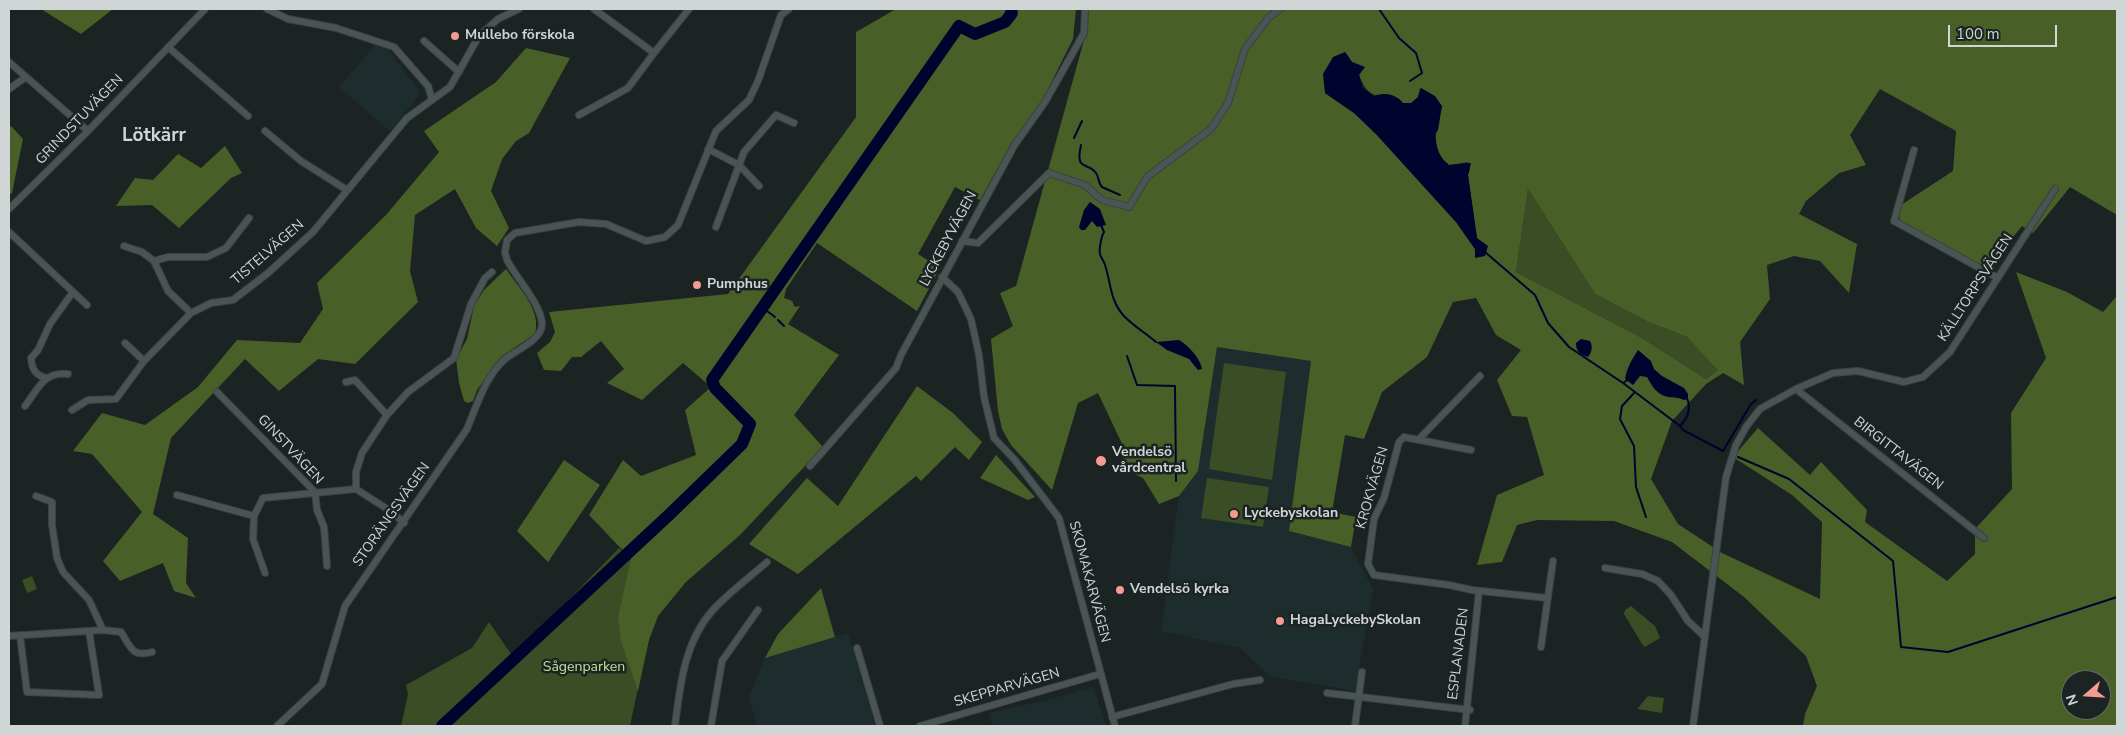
<!DOCTYPE html>
<html>
<head>
<meta charset="utf-8">
<style>
	body { margin:0 }
	#map { position:relative; width:2126px; height:735px; overflow:hidden; background:#1b2323; font-family:"Nunito Sans",sans-serif }
	canvas { display:block }
	.frame { position:absolute; inset:0; border:10px solid #d0d6d6; pointer-events:none }
	.north { position:absolute; left:2061px; top:670px; width:50px; height:50px; box-sizing:border-box; background:#1b2323; border:1px solid #636b6b; border-radius:50%; rotate:251deg; font-size:14px; font-weight:700; line-height:20px; text-align:center; color:#d0d6d6 }
	.north::after { content:''; display:block; margin:auto; width:18px; height:22px; background:#f59c92; clip-path:polygon(50% 0,100% 100%,50% 72%,0 100%) }
	.scale { position:absolute; left:1948px; top:25px; width:109px; height:22px; box-sizing:border-box; border:2px solid #d0d6d6; border-top:0; padding-left:6px; font-size:15px; line-height:18px; white-space:nowrap; color:#d0d6d6; -webkit-text-stroke:4px #1b2323; paint-order:stroke }
</style>
</head>
<body>
<div id="map">
<canvas width="2126" height="735"></canvas>
<div class="frame"></div>
<div class="north">N</div>
<div class="scale">100 m</div>
</div>
<script>
const context = document.querySelector('canvas').getContext('2d');
context.lineJoin = 'round';
function fillPath(path, color) { context.fillStyle = color; context.fill(path, 'evenodd'); }
function trace(path, color, width, dash) { context.strokeStyle = color; context.lineWidth = width; context.lineCap = dash ? 'butt' : 'round'; context.setLineDash(dash || []); context.stroke(path); }
function label(font, color, halo, rows, align = 'center') {
  context.font = font + ' "Nunito Sans",sans-serif'; context.lineWidth = 5; context.setLineDash([]); context.textBaseline = 'middle'; context.strokeStyle = halo; context.fillStyle = color; for (const [text, x, y, turn = 0] of rows) {
    context.save(); context.translate(x, y); context.rotate((+turn || 0) * Math.PI / 180); context.textAlign = isNaN(turn) ? turn : align; if (halo) context.strokeText(text, 0, 0); context.fillText(text, 0, 0); context.restore();
  }
}
const built = new Path2D(`
	M375 45 388 49 421 93 390 131 339 87Z
	M1217 347 1311 361 1289 531 1351 547 1373 589 1355 691 1271 677 1240 648 1161 631 1179 496 1198 471Z
	M848 633 875 726H757L749 697 765 658Z
	M1094 687 1106 726H993L989 713 1047 700Z`);
const green = new Path2D(`
	M1528 189 1595 294 1648 322 1687 337 1719 369 1706 379 1642 338 1516 272Z
	M1224 363 1286 372 1272 480 1209 469Z
	M1207 478 1269 487 1263 527 1201 518Z
	M619 548 671 599 657 616 648 640 630 726H401L408 694 406 685 472 648 489 622 513 657Z
	M32 576 37 589 27 593 22 580Z
	M1631 606 1655 626 1660 638 1645 647 1642 644 1624 614 1625 610Z
	M1648 696 1664 698 1662 713 1637 709Z`);
const forest = new Path2D(`
	M41 9H113L81 34Z
	M896 9H1076L1073 39 1042 101 1011 144 980 200 955 187 918 254 940 268 917 311 817 243 786 289 784 298 792 301 795 307 800 306 788 324 839 355 794 415 823 447 740 535 686 582 658 616 649 640 638 691 621 641 618 617 631 559 589 515 623 460 641 476 696 455 685 410 711 387 683 363 642 400 607 383 624 369 601 341 581 357H572L561 371 544 370 537 353 550 342 555 332 549 312 728 294 856 117V32Z
	M1086 9H2117V215L2070 187 2033 233 2022 226 1988 268 1900 222 1898 207 1953 171 1956 131 1880 89 1850 135 1866 165 1839 173 1806 201 1799 214 1857 244 1849 293 1820 261 1794 256 1767 265 1770 299 1740 342 1744 385 1723 373 1706 384 1672 421 1651 479 1678 524 1722 553 1820 599 1822 522 1792 495 1733 457 1758 428 1810 475 1821 462 1867 510 1865 522 1947 581 1975 554V529L2012 489 2011 413 2046 358 2016 272 2067 292 2103 312 2117 296V724L2113 726H1803L1805 714 1817 686 1806 656 1744 597 1672 542 1614 521 1537 520 1517 525 1502 562 1477 565 1497 495 1544 475 1527 417 1512 416 1497 380 1521 350 1496 335 1476 298 1453 302 1427 357 1382 392 1364 439 1345 435 1332 512 1356 517 1351 547 1289 531 1311 361 1217 347 1198 471 1179 496 1159 504 1143 478 1121 468 1125 450 1098 393 1078 403 1052 490 1011 445 1002 429 998 411 991 339 1013 326 1000 293 1016 286 1084 40ZM1345 52 1352 62 1364 68 1359 74C1367 98 1376 96 1398 98L1403 103H1412L1418 97 1420 88 1442 106C1437 126 1429 150 1449 165L1468 162 1470 169 1468 175 1477 238 1475 249 1456 222 1376 134 1354 113 1325 93ZM1528 189 1595 294 1648 322 1687 337 1718 370 1706 379 1642 338 1516 272ZM2071 680H2101V710H2071Z
	M526 48 570 58 529 133 516 141 502 159 491 191 509 228 497 246 476 228 455 189 415 215 410 271 418 302 355 364 318 359 279 391 245 359 171 438 153 514 188 538 186 583 196 598 174 591 163 563 120 581 103 561 142 512 92 454 73 451 102 413 145 425 198 387 237 340 300 343 323 309 317 283 386 215 439 152 424 131 496 82Z
	M11 126 23 139 12 193 9 195V128Z
	M225 146 242 173 231 178 179 228 152 205 116 206 135 178 153 180 178 154 201 168Z
	M506 269C518 287 542 310 535 334L502 356 477 390 473 401 468 403 464 401 459 383 456 359 467 339 474 306 484 290Z
	M917 386 953 413 982 442 969 460 955 447 921 481 916 476 798 574 749 544 807 478 838 506Z
	M996 455 1035 497 1028 500 980 478Z
	M564 460 600 485 548 562 517 531Z
	M821 588 835 637 765 658 778 634Z`);
const water = new Path2D(`
	M1345 52 1352 62 1365 67 1359 75 1363 88 1374 96C1386 92 1395 94 1403 103H1411L1418 97 1421 88 1435 96 1442 106 1438 130 1435 134C1436 146 1438 157 1449 165L1471 163 1468 175 1477 238 1488 246 1485 256 1475 258V249L1456 222 1376 134 1354 113 1325 93 1323 74 1333 57Z
	M1090 202 1100 209 1106 225 1097 227 1092 221 1085 230H1081L1079 227 1084 210Z
	M1581 339 1590 341C1593 347 1592 352 1588 357 1580 354 1576 352 1576 343Z
	M1179 340C1189 346 1200 358 1202 369L1198 370 1189 359 1167 350 1156 342Z
	M1638 350 1651 361 1654 369 1662 376 1684 388 1688 394V399L1684 400C1678 397 1674 398 1668 397 1656 394 1652 386 1647 377L1640 376 1633 385 1625 379C1627 368 1632 359 1638 350Z`);
const stream = new Path2D(`
	M1379 9 1399 38 1416 53 1422 73 1410 81
	M1074 138 1082 121
	M1081 145C1075 172 1087 161 1096 173 1099 177 1098 183 1102 187L1120 195
	M1101 225 1104 232C1101 237 1099 249 1100 254 1101 258 1104 261 1105 265 1111 283 1110 300 1123 315 1133 326 1146 333 1156 342
	M1485 252 1535 295 1548 323 1569 347 1623 383 1629 379
	M763 308 775 317
	M778 320 784 326
	M1127 356 1137 385 1175 386 1176 481
	M1623 383 1680 426
	M1635 392 1622 406 1620 419 1634 446 1636 487 1646 517
	M1687 398C1691 408 1688 418 1680 426L1683 430 1723 451 1751 404 1756 400
	M1738 457 1789 479 1893 561 1901 647 1948 652 2117 597`);
const river = new Path2D(`
	M442 726 671 513 742 444 750 424 715 388 712 380 959 26 975 34 1005 22 1012 13 1011 9`);
const minor = new Path2D(`
	M267 9 288 19 336 28 394 47 428 86 432 99
	M424 41 459 72
	M168 47 248 116
	M654 53 689 9
	M9 62 88 131
	M9 89 26 77
	M579 115 628 88 654 53 594 9
	M265 131 301 161 347 190
	M708 149 739 165 759 186
	M1914 150 1894 221 1998 278
	M9 209 88 131 205 9
	M716 227 744 152 776 115 794 123
	M9 232 87 305
	M962 241 978 243 1049 173 1085 185 1102 200 1129 207 1147 177 1211 129 1228 103 1245 49 1268 18 1280 9
	M124 246 142 252 154 261 168 291 191 313
	M154 261 168 257H207L226 248 249 218
	M942 277 958 292 971 319 979 355 984 397 994 438 1014 459 1059 518 1115 726
	M125 343 144 361
	M46 378C35 375 32 369 31 358L38 350 50 324 73 292
	M346 382 355 380 387 415
	M1796 389 1984 538
	M217 392 315 492 317 510 324 527 327 566
	M25 406C38 389 44 371 68 374
	M72 410 88 400 116 399 144 361 191 313 211 303 233 300 268 273 313 232 407 118 450 87 479 36 498 19 519 9
	M1419 439 1480 376
	M1471 450 1404 437 1399 442 1384 498 1374 519 1368 564 1374 575 1449 585 1472 590 1547 598
	M810 466 896 368 901 355 1014 146 1045 102 1084 33 1085 9
	M356 489V472L362 453 387 415 408 392 454 358 471 304 485 278 492 272
	M177 495 254 516
	M36 496 52 502V525L57 558 63 572 89 600 103 630
	M1605 568 1642 574 1658 581 1671 595 1688 621 1704 636
	M265 573 253 539 254 516 263 498 356 489 392 512 404 523
	M20 635 27 692 99 695 89 631
	M9 636 103 630 121 632C131 647 132 658 152 652
	M1541 647 1553 561
	M857 648 880 726
	M1327 693 1470 710
	M1112 717 1233 684 1260 680
	M277 726 322 684 345 606 467 429C477 405 485 377 505 359 516 350 543 340 542 323 540 303 517 279 507 260L505 252 507 240 515 233 579 222 606 224 646 241 665 237 678 225 716 131 749 100 758 81 781 15 789 9
	M675 726C680 686 684 643 712 611 728 593 749 578 767 562
	M711 726 722 661 758 610
	M920 726 1100 674
	M1355 726 1362 672
	M1465 726 1479 591
	M1693 726 1726 477 1736 445 1746 427 1760 409 1796 389 1833 373 1858 371 1904 382 1923 377 1950 352 2055 189`);
const markers = [
	[455,36,5,"#f59c92"],
	[697,285,5,"#f59c92"],
	[1101,461,6,"#f59c92"],
	[1234,514,5,"#f59c92"],
	[1120,590,5,"#f59c92"],
	[1280,621,5,"#f59c92"]
];
const poiNames = [
	["Mullebo förskola",465,36],
	["Pumphus",707,285],
	["Vendelsö",1112,453],
	["vårdcentral",1112,469],
	["Lyckebyskolan",1244,514],
	["Vendelsö kyrka",1130,590],
	["HagaLyckebySkolan",1290,621]
];
const streetNames = [
	["GRINDSTUVÄGEN",80,120,-46],
	["LYCKEBYVÄGEN",949,239,-62],
	["TISTELVÄGEN",268,253,-41],
	["KÄLLTORPSVÄGEN",1976,288,-57],
	["GINSTVÄGEN",290,450,47],
	["BIRGITTAVÄGEN",1898,454,38],
	["KROKVÄGEN",1373,488,-74],
	["STORÄNGSVÄGEN",392,515,-55],
	["SKOMAKARVÄGEN",1089,582,75],
	["ESPLANADEN",1459,654,-83],
	["SKEPPARVÄGEN",1007,688,-16]
];
const parkNames = [
	["Sågenparken",584,668]
];
const districtNames = [
	["Lötkärr",154,136]
];
fillPath(built, '#1d2d2d');
fillPath(green, '#3b4d24');
fillPath(forest, '#486027');
fillPath(water, '#00032d');
trace(stream, '#00032d', 2);
trace(river, '#00032d', 12);
trace(minor, '#3a4141', 8);
trace(minor, '#4b5454', 6);
for (const [x, y, r, color] of markers) { const dot = new Path2D(); dot.arc(x, y, r, 0, 2 * Math.PI); context.fillStyle = color; context.fill(dot); trace(dot, '#1b2323', 2); }
label('bold 14px', '#d0d6d6', '#1b2323', poiNames, 'left');
label('14px', '#d0d6d6', '#1b2323', streetNames);
label('14px', '#bee38f', '#1b2323', parkNames);
label('bold 19px', '#d0d6d6', '#1b2323', districtNames);
</script>
</body>
</html>
